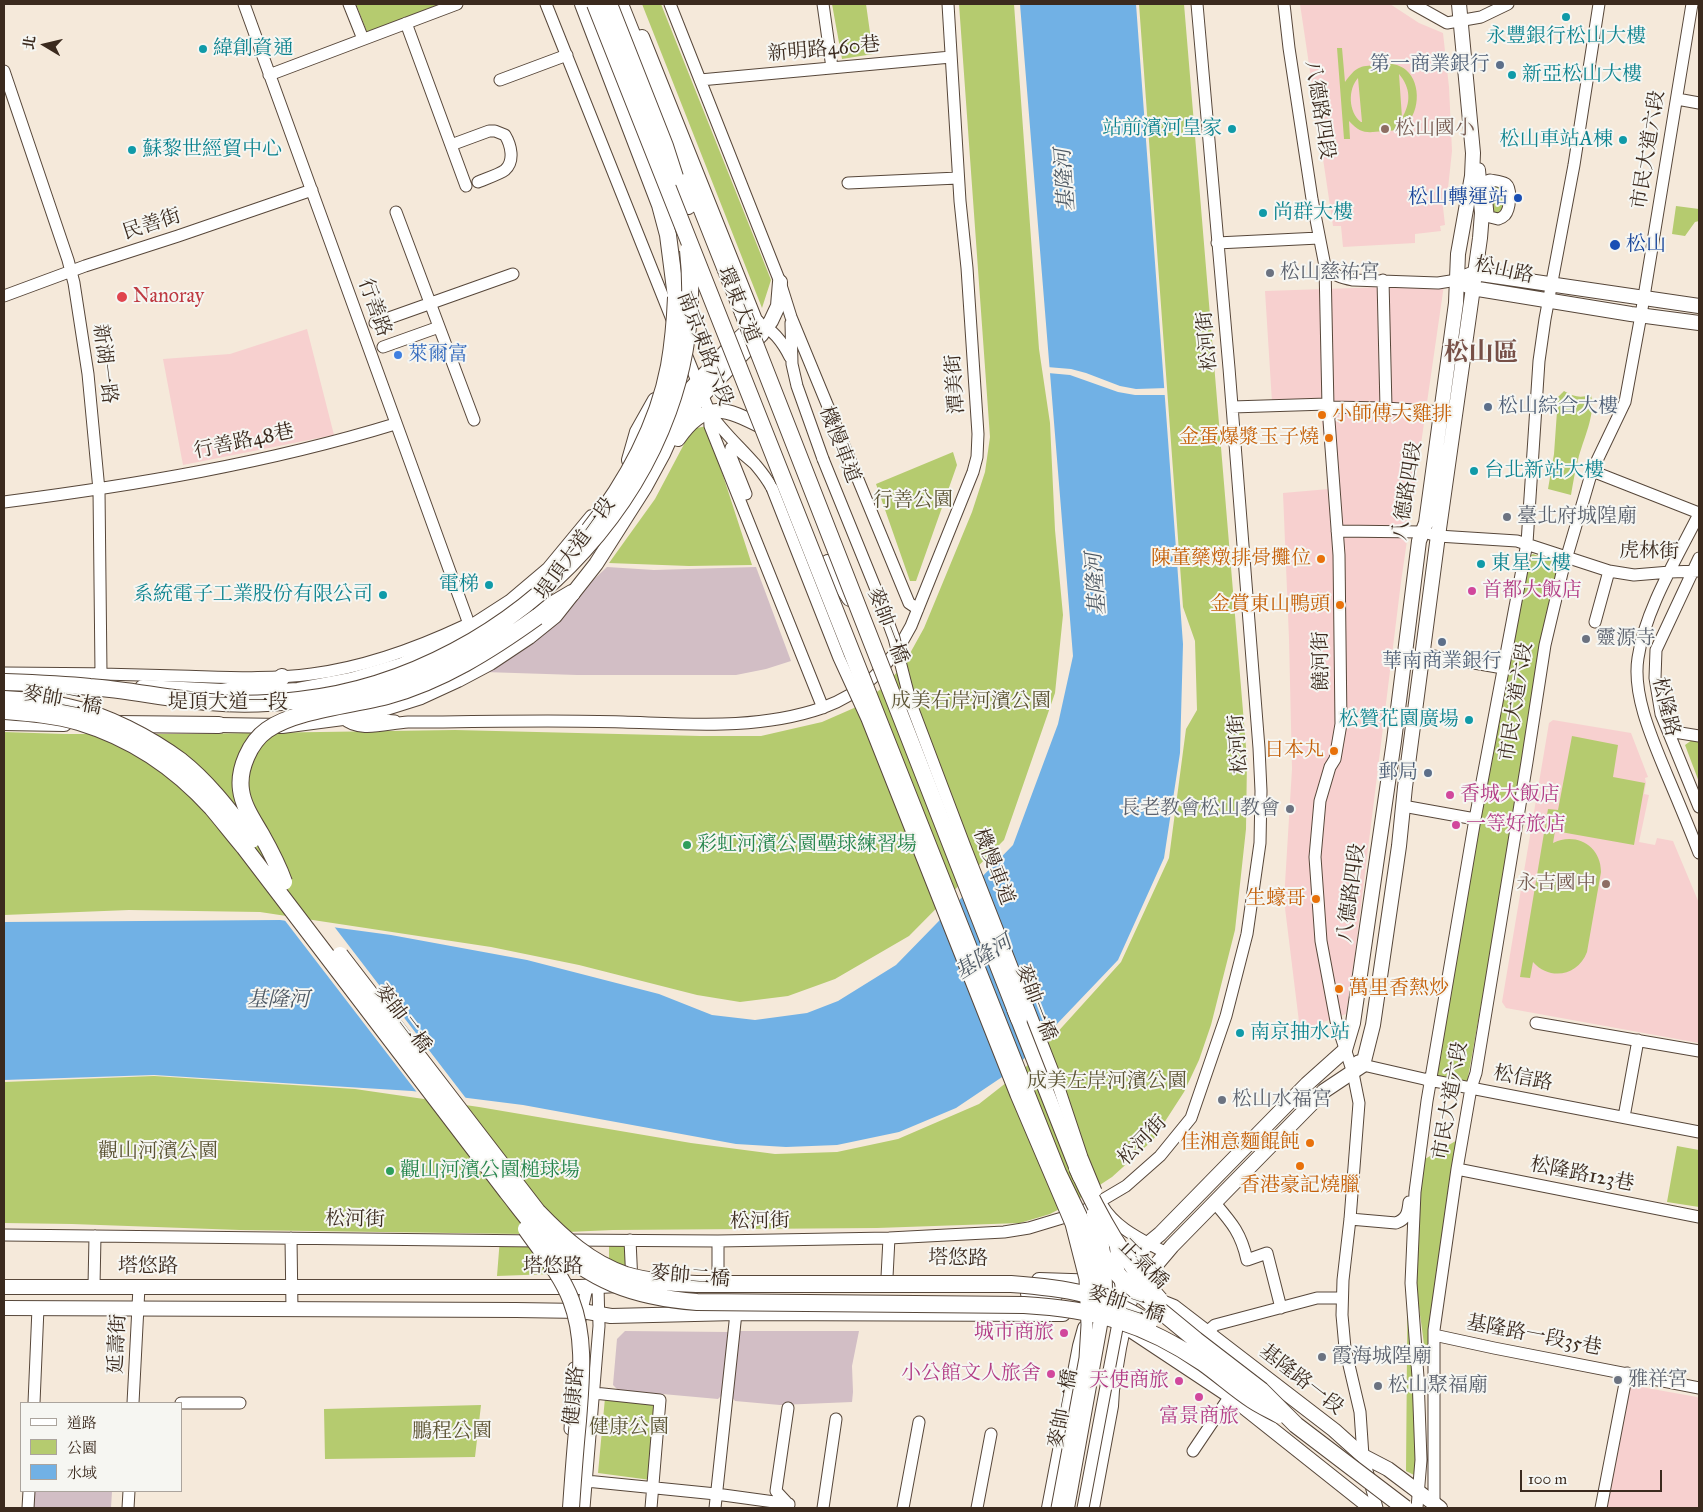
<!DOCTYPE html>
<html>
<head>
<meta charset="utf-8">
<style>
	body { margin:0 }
	#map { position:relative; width:1703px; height:1512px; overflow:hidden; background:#f5e9da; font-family:"IM FELL Great Primer","Noto Serif TC",serif }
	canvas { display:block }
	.frame { position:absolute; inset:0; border:5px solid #3b2a1e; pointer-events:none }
	.legend { position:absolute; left:20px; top:1402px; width:162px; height:90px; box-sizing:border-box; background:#f6f6f2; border:1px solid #aba49d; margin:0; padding:6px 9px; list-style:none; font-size:15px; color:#3b2a1e }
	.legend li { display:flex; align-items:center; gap:10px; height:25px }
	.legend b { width:25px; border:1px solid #aba49d }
	.north { position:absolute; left:20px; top:20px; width:50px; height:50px; -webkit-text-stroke:4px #f6f6f2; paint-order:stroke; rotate:279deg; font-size:14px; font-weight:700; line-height:20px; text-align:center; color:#3b2a1e }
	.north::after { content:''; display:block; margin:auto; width:18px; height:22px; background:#3b2a1e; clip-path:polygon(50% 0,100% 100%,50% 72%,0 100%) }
	.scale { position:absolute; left:1520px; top:1470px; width:142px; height:22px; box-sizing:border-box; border:2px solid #3b2a1e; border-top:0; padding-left:6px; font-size:15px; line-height:18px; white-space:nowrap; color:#3b2a1e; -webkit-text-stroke:4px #f6f6f2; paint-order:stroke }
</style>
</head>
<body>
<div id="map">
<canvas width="1703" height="1512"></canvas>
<div class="frame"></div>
<ul class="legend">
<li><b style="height:6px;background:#fff"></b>道路</li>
<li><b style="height:14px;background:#b5cb6f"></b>公園</li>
<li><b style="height:14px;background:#71b1e5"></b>水域</li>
</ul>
<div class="north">北</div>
<div class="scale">100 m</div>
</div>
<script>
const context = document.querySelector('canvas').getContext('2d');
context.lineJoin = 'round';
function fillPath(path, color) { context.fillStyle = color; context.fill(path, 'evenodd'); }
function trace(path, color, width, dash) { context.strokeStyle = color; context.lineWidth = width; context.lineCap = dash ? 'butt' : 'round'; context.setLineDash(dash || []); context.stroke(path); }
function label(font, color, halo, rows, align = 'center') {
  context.font = font + ' "IM FELL Great Primer","Noto Serif TC",serif'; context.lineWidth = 4; context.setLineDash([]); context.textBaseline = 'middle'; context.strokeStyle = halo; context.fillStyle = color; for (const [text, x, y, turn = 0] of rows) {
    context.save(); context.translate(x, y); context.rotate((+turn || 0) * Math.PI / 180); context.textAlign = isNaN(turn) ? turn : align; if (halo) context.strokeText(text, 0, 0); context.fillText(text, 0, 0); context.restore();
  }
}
const built = new Path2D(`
	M1300 4H1390L1419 23 1443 33 1449 87 1452 151 1446 207H1443L1445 225 1440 226 1441 231 1415 234V243L1343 247 1341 226H1333Z
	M1444 285 1401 582 1355 954 1346 1014 1300 1030 1284 900 1292 769 1289 639 1283 493 1329 489 1320 404 1272 402 1265 291Z
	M307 329 334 435 183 465 163 359 230 354Z
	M1553 720 1631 733 1648 777 1645 778 1646 783 1644 794 1649 795 1639 842 1655 845 1657 838 1673 841 1699 903V1043L1506 1008 1502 1002 1549 723Z
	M1630 1385 1697 1397 1699 1399V1508H1605L1628 1386Z`);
const industrial = new Path2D(`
	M607 567 654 570 756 567 791 661 766 669 736 675H577L484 672 538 632Z
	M625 1331 728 1332 722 1395 718 1399 618 1390 613 1385 617 1339Z
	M738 1331H859L852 1366 853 1392 852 1402 780 1405 735 1401 731 1396Z
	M34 1491H112L111 1508H33Z`);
const green = new Path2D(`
	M356 4H440L367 32Z
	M642 4H661L771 280 762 308Z
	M832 4H866L873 54 842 59Z
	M959 4H1014L1039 349 1050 423 1055 530 1063 615 1055 693 1004 840 909 936 835 979 788 996 740 1002 697 995 579 965 491 947 260 912 129 910 4 915V732L64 734H186L455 730 700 736H761L822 722 854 708 881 689 903 666 924 628 972 512 985 472 990 437Z
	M1139 4H1184L1247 759 1246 829 1235 930 1211 1025 1199 1060 1184 1092 1153 1140 1112 1177 1080 1198 1050 1214 1020 1223 877 1228 613 1230 521 1234 240 1230 72 1224 4 1223V1082L154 1076 355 1089 479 1107 691 1143 775 1154 837 1152 898 1139 979 1104 1025 1068 1121 962 1169 858 1186 729 1197 710 1195 641 1183 607Z
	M1337 48H1342L1345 82C1356 67 1359 66 1377 65 1387 63 1397 63 1406 70 1422 83 1420 117 1402 127 1396 131 1390 131 1383 131 1367 133 1361 134 1349 121L1350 139H1344ZM1399 74C1411 88 1411 103 1402 118ZM1358 78 1362 122H1361C1348 112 1348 89 1358 78Z
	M1490 183 1506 189 1503 213 1493 214Z
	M1676 206 1699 209V221L1695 222 1685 236 1672 234Z
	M1564 391C1574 397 1580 398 1591 395 1596 415 1583 439 1578 460 1575 471 1573 483 1571 495L1548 489 1554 454 1558 397Z
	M707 426 752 565 689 566 609 563 655 499 692 429Z
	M953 452 957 465 916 581H910L876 484Z
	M1533 554 1558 563 1546 620 1525 760 1467 1083 1433 1076 1494 734 1530 556Z
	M1572 736 1618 745 1613 777 1645 783 1634 845 1555 831 1553 843C1575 832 1601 845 1601 872L1587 952C1578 976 1550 981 1533 962L1530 978 1520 977 1548 809 1558 810Z
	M1692 740 1699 741V782L1685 745Z
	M1459 1139 1431 1345H1424C1422 1325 1418 1306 1417 1287 1415 1243 1419 1201 1425 1159Z
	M1677 1146 1699 1150V1207L1667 1202Z
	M1408 1237 1418 1477 1406 1471Z
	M500 1238H529L551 1274 497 1276Z
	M609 1242H627V1265H609Z
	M605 1398 659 1402 651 1480 598 1473Z
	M481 1405 475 1457 325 1459 324 1409Z`);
const water = new Path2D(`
	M1020 4H1136L1183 644 1180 753 1164 858 1118 960 1014 1069 956 1108 899 1132 837 1145 786 1147 736 1144 523 1105 412 1091 154 1075 4 1080V922L280 920 391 935 527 960 659 994 712 1015 755 1020 807 1013 838 1001 896 965 1013 845 1058 724 1073 656Z`);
const pier = new Path2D(`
	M1047 367 1071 369 1086 373 1120 386 1136 389 1167 388V395H1135L1118 392 1070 375 1048 373Z
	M283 918 333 925 468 1101 419 1095Z`);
const minor = new Path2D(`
	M244 4 469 624
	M349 4 363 39
	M546 4 673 322
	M670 4 780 282 791 317 909 603 918 609
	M823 4 832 68
	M1284 4 1289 48 1312 199 1325 266C1333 275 1341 278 1353 280L1438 283 1457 280
	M1413 4 1447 23 1481 17 1508 4
	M406 23 466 186
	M4 71 68 260 74 283 88 374 99 490 101 673
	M269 75 457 4
	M500 80 567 55
	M700 80 951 57
	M1677 99 1699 103
	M451 145 489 131H495L505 135C511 145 515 161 505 170 500 174 485 179 478 182
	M1490 180C1495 181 1501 181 1506 184 1512 189 1510 209 1505 215 1502 218 1501 218 1498 219L1490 217 1488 214 1485 184 1487 181Z
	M848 183 958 178
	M396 212 474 420
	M1217 243 1319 238
	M1325 266 1328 407 1339 555 1341 724 1335 759 1330 767 1320 801 1315 857 1321 941 1336 1021 1353 1073 1359 1103 1350 1219 1343 1280 1342 1315 1345 1348 1360 1412 1363 1456 1377 1508
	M1383 280 1386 408
	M4 296 85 266 178 236 312 190
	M375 323 513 274
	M791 323 792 364 797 386 823 459
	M760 324C774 330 783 343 790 357
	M383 347 439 327
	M684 349 709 411 710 426 823 708
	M1232 407 1327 404
	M1328 407 1386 408 1441 412
	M710 413C728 440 756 459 772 488
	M1592 471 1699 513
	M746 494 730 454 731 448 735 447 755 464
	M4 502C136 485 268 463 395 424
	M1699 514C1677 558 1645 610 1638 658 1632 695 1653 741 1667 775 1678 801 1689 827 1699 853
	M1337 531 1423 532 1438 536 1517 541 1609 571 1634 575 1670 572 1699 571
	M1699 558 1656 650 1655 678 1661 714 1699 807
	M1595 622 1609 571
	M1422 654 1503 668
	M4 673C62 673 121 674 179 676 223 677 268 680 312 674 366 667 415 649 464 626
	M343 718C360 734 387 723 408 722 419 722 431 722 442 722 503 721 563 720 623 722 690 724 758 730 822 708 864 693 891 665 911 626L973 472 977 457 978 434 967 268 960 201 948 4
	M358 718 395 721
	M1668 731 1699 736
	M1403 806 1475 819
	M1536 1023 1699 1051
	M1358 1061 1363 1065 1424 1079 1699 1132
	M1624 1117 1638 1040
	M1457 1169 1699 1217
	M1214 1202C1232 1223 1241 1233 1247 1260L1267 1253 1281 1308
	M1102 1205C1116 1229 1143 1240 1166 1253
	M1350 1219 1396 1223C1407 1219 1408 1212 1409 1202
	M4 1235 539 1241
	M291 1238 292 1310
	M565 1240 718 1241 889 1238 1004 1232 1029 1228 1082 1212 1126 1186 1160 1156 1191 1118 1226 1016 1247 934 1260 843 1261 791 1259 748 1229 368 1197 4
	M630 1240 632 1283
	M718 1241V1278
	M887 1277 889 1238
	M94 1286 95 1236
	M580 1320 587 1287
	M1207 1332 1215 1325 1317 1298H1341
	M1434 1335 1494 1348 1699 1388
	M594 1393 660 1400 651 1508
	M34 1403 38 1308
	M133 1403 139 1287
	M181 1403H240
	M788 1408 776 1491 789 1505
	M570 1429 574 1368
	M1193 1451 1230 1396
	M586 1481 716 1494 789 1504
	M28 1508 29 1491
	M128 1508 129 1491
	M584 1508 599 1326 598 1286
	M715 1508 736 1313
	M823 1508 836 1419
	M903 1508 919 1422
	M977 1508 991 1434
	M1417 1508 1421 1460 1418 1377 1411 1283 1415 1192 1427 1101 1475 819 1527 543 1539 361 1545 319 1574 165 1599 4
	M1434 1508V1330L1457 1169 1471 1088 1476 1073 1527 762 1545 645 1562 573 1592 471 1625 402 1641 315 1692 4
	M1601 1508 1627 1373`);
const major = new Path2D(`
	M642 37 759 330
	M1467 276 1474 273 1699 306
	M1464 284 1472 288 1631 314 1699 323
	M668 413 730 347 757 322
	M678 439C706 399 725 408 763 427
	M629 460 637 432 655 400
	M261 692 298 690 351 680 402 665 448 642 510 602 549 569 592 517
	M219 725 282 726 343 718 386 708 421 697 458 680 490 663 529 637 555 616 596 564 645 487 663 454 676 425 703 395 761 335 771 321 778 306 780 282
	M1121 1266 1160 1234 1307 1084 1345 1050 1353 1023 1394 741 1419 541 1426 523 1456 303 1458 254 1472 176 1473 153 1459 4
	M1039 1280 1103 1282 1134 1291 1174 1307 1334 1430 1363 1456 1388 1469 1440 1508
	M4 1287H580L618 1285
	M4 1308 516 1310 582 1311 611 1316 736 1313 1063 1314
	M1129 1329 1230 1396 1371 1508
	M1049 1508 1080 1346 1085 1328
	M1092 1508 1111 1406 1112 1390 1119 1348 1127 1309 1134 1291 1172 1246 1324 1091 1363 1065 1373 1025 1399 846 1405 787 1437 543 1480 238 1482 213 1478 170`);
const highway = new Path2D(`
	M583 4 660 205 668 235 676 297
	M620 4 743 313
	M677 178 688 206
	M828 563 850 598
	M537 617 550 606 572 593
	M143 688 222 692 276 684 282 677
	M4 722 64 723
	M116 724 219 725
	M1029 1294H1055`);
const minorBridge = new Path2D(`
	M823 459 877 592 894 638 911 704 964 844 1056 1079 1082 1157 1096 1191
	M772 488 839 658 867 719 1016 1095 1071 1224 1085 1279 1087 1325 1085 1358 1057 1508
	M1083 1508 1118 1323 1121 1286 1115 1244`);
const majorBridge = new Path2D(`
	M1014 1009 1080 1177
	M1079 1227C1089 1251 1097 1280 1095 1306
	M1067 1508 1105 1297C1105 1265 1104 1245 1094 1214`);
const highwayBridge = new Path2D(`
	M595 4 1058 1173 1088 1235 1112 1268 1123 1280 1196 1340 1261 1390 1296 1425 1405 1508
	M609 4 665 146 675 177
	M743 313 1019 1019
	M589 530C626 483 658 425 669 366 673 343 675 321 676 297
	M4 682C32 683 61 684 90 687 130 690 169 699 209 702 239 705 269 704 299 700 515 676 713 474 688 250
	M4 699C25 700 47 702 68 707 106 715 150 738 181 761 209 783 231 813 252 840
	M4 711C29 713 55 715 79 722 132 738 176 768 212 808 223 821 233 834 244 847L507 1192C519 1207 531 1224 544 1237 591 1281 633 1297 697 1302L1024 1305C1094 1309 1145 1323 1203 1363 1220 1375 1235 1389 1252 1400 1261 1406 1270 1410 1279 1415
	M284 882C278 865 270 850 261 834 253 820 243 806 241 790 238 769 250 742 267 730 295 710 353 705 387 696 442 681 491 650 537 617
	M340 955 537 1211C563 1238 590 1263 626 1275 649 1282 675 1283 698 1284H1011C1067 1288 1101 1293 1149 1323
	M1077 1168C1099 1216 1124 1261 1160 1300
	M526 1229C542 1252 561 1274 571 1300 586 1339 581 1380 578 1421 575 1450 573 1479 571 1508`);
const markers = [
	[1566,17,5,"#0f9aa8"],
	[203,49,5,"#0f9aa8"],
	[1500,65,5,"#5c6f8a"],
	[1512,75,5,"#0f9aa8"],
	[1232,129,5,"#0f9aa8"],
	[1385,129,5,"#8d6e63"],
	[1623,140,5,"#0f9aa8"],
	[132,150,5,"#0f9aa8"],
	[1518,198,5,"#1a4fb4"],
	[1263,213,5,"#0f9aa8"],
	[1615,245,6,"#1a4fb4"],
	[1270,273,5,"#6b7280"],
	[122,297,6,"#e0444e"],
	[398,355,5,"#3f7fe0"],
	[1488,407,5,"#5c6f8a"],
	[1322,415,5,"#e8710a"],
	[1329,438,5,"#e8710a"],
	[1474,471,5,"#0f9aa8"],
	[1507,517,5,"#6b7280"],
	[1321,559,5,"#e8710a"],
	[1481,564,5,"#0f9aa8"],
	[489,585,5,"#0f9aa8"],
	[1472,591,5,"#d1479c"],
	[383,595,5,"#0f9aa8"],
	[1340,605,5,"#e8710a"],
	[1586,639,5,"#6b7280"],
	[1442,642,5,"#5c6f8a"],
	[1469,720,5,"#0f9aa8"],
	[1334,751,5,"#e8710a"],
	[1428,773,5,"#5c6f8a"],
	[1450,795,5,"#d1479c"],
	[1290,809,5,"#6b7280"],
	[1456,825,5,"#d1479c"],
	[687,845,5,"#2e9e5b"],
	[1606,884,5,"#8d6e63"],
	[1316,899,5,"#e8710a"],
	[1339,989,5,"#e8710a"],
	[1240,1033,5,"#0f9aa8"],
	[1222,1100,5,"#6b7280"],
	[1310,1143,5,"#e8710a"],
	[1300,1166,5,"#e8710a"],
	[390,1171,5,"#2e9e5b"],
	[1064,1333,5,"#d1479c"],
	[1322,1357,5,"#6b7280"],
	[1051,1374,5,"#d1479c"],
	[1618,1380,5,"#6b7280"],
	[1179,1381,5,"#d1479c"],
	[1378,1386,5,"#6b7280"],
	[1199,1397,5,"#d1479c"]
];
const cultureNames = [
	["永豐銀行松山大樓",1566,37,"center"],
	["緯創資通",213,49],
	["新亞松山大樓",1522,75],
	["站前濱河皇家",1222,129,"right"],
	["松山車站A棟",1613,140,"right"],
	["蘇黎世經貿中心",142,150],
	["尚群大樓",1273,213],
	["台北新站大樓",1484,471],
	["東星大樓",1491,564],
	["電梯",479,585,"right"],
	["系統電子工業股份有限公司",373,595,"right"],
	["松贊花園廣場",1459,720,"right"],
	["南京抽水站",1250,1033]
];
const streetNames = [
	["新明路460巷",824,50,-5],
	["八德路四段",1319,110,81],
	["市民大道六段",1649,150,-81],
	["民善街",152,225,-18],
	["松山路",1504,271,12],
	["環東大道",738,305,68],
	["行善路",374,308,70],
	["松河街",1208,341,-95],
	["南京東路六段",704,349,69],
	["新湖一路",104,364,83],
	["潭美街",956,384,-94],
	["行善路48巷",244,442,-12],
	["機慢車道",839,445,69],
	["八德路四段",1408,491,-81],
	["堤頂大道一段",576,549,-54],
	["虎林街",1649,552,1],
	["麥帥一橋",887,626,69],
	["饒河街",1322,661,-91],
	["麥帥二橋",62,701,11],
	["市民大道六段",1517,702,-81],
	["堤頂大道一段",228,703],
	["松隆路",1665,707,76],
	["松河街",1239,744,-94],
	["機慢車道",993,867,69],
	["八德路四段",1352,893,-82],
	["麥帥一橋",1035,1003,69],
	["麥帥二橋",402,1019,53],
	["松信路",1523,1079,11],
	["市民大道六段",1451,1101,-80],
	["松河街",1143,1141,-46],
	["松隆路123巷",1582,1175,11],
	["松河街",355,1220,1],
	["松河街",760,1222,-1],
	["塔悠路",958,1259,1],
	["正氣橋",1143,1265,45],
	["塔悠路",148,1267],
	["塔悠路",553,1267],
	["麥帥二橋",690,1277,5],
	["麥帥二橋",1126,1305,18],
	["基隆路一段35巷",1534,1336,11],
	["延壽街",118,1344,-87],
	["基隆路一段",1301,1380,38],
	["健康路",575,1396,-85],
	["麥帥一橋",1064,1409,-79]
];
const serviceNames = [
	["第一商業銀行",1490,65],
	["松山綜合大樓",1498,407,"left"],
	["華南商業銀行",1442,662,"center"],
	["郵局",1418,773]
];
const educationNames = [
	["松山國小",1395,129],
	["永吉國中",1596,884,"right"]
];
const transitNames = [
	["松山轉運站",1508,198],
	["松山",1626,245,"left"]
];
const worshipNames = [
	["松山慈祐宮",1280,273],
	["臺北府城隍廟",1517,517],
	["靈源寺",1596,639],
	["長老教會松山教會",1280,809,"right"],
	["松山水福宮",1232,1100],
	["霞海城隍廟",1332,1357],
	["雅祥宮",1628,1380],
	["松山聚福廟",1388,1386]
];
const healthNames = [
	["Nanoray",133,297]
];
const shopNames = [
	["萊爾富",408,355]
];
const foodNames = [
	["小師傅大雞排",1332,415,"left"],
	["金蛋爆漿玉子燒",1319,438],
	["陳董藥燉排骨攤位",1311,559],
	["金賞東山鴨頭",1330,605],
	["日本丸",1324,751],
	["生蠔哥",1306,899],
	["萬里香熱炒",1349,989,"left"],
	["佳湘意麵餛飩",1300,1143],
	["香港豪記燒臘",1300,1186,"center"]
];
const parkNames = [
	["行善公園",913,501],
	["成美右岸河濱公園",971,702],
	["成美左岸河濱公園",1107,1082],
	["觀山河濱公園",158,1152],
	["健康公園",629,1428],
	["鵬程公園",452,1432]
];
const hotelNames = [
	["首都大飯店",1482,591],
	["香城大飯店",1460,795],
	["一等好旅店",1466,825],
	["城市商旅",1054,1333,"right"],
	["小公館文人旅舍",1041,1374,"right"],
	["天使商旅",1169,1381,"right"],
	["富景商旅",1199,1417,"center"]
];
const leisureNames = [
	["彩虹河濱公園壘球練習場",697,845],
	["觀山河濱公園槌球場",400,1171]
];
const waterNames = [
	["基隆河",1066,180,-94],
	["基隆河",1097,584,-94],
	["基隆河",984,958,-33],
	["基隆河",278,1001]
];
const districtNames = [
	["松山區",1481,354]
];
fillPath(built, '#f7d0cf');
fillPath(industrial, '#d2bec5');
fillPath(green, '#b5cb6f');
fillPath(water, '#71b1e5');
fillPath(pier, '#f5e9da');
trace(minor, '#57473a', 13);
trace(major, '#57473a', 16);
trace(highway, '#57473a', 18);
trace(minor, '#fff', 11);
trace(major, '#fff', 14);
trace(highway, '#fff', 16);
trace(minorBridge, '#57473a', 13, []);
trace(majorBridge, '#57473a', 16, []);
trace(highwayBridge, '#57473a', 18, []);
trace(minorBridge, '#fff', 11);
trace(majorBridge, '#fff', 14);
trace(highwayBridge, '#fff', 16);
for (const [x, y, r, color] of markers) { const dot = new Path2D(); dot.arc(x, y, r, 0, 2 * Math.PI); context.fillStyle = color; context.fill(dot); trace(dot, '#f6f6f2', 2); }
label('20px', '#0d838f', '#f6f6f2', cultureNames, 'left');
label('20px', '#3b2a1e', '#f6f6f2', streetNames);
label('20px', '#4e5e75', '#f6f6f2', serviceNames, 'right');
label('20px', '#785e54', '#f6f6f2', educationNames, 'left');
label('20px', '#164399', '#f6f6f2', transitNames, 'right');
label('20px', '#5b616d', '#f6f6f2', worshipNames, 'left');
label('20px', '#be3a42', '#f6f6f2', healthNames, 'left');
label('20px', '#366cbe', '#f6f6f2', shopNames, 'left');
label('20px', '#c56008', '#f6f6f2', foodNames, 'right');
label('20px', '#5a5232', '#f6f6f2', parkNames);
label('20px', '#b23c85', '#f6f6f2', hotelNames, 'left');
label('20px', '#27864d', '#f6f6f2', leisureNames, 'left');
label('italic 21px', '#4e5964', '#f6f6f2', waterNames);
label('bold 25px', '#775047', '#f6f6f2', districtNames);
</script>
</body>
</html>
